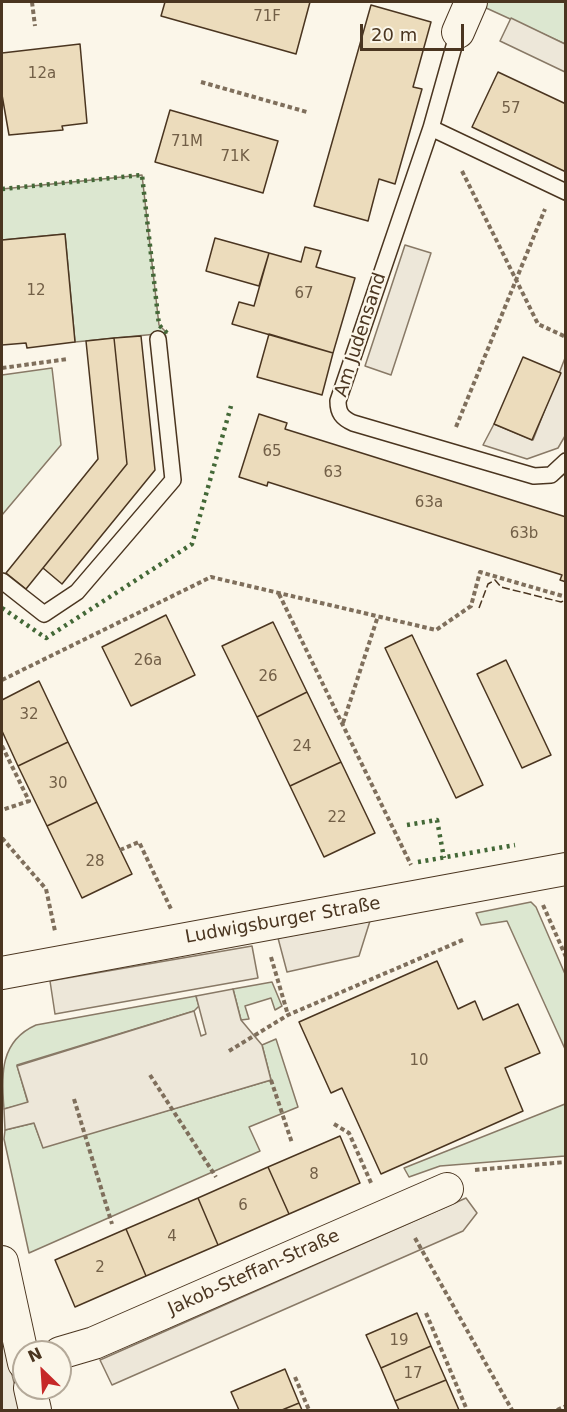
<!DOCTYPE html>
<html>
<head>
<meta charset="utf-8">
<style>
	body { margin:0 }
	#map { position:relative; width:567px; height:1412px; overflow:hidden; background:#fbf6e9; font-family:"DejaVu Sans",sans-serif }
	canvas { display:block }
	.frame { position:absolute; inset:0; border:3px solid #4a3520; pointer-events:none }
	.north { position:absolute; left:12px; top:1340px; width:60px; height:60px; box-sizing:border-box; background:#fbf6e9; border:2px solid #b4a999; border-radius:50%; rotate:335deg; font-size:16px; font-weight:700; line-height:24px; text-align:center; color:#4a3520 }
	.north::after { content:''; display:block; margin:auto; width:21px; height:27px; background:#c62828; clip-path:polygon(50% 0,100% 100%,50% 72%,0 100%) }
	.scale { position:absolute; left:360px; top:24px; width:104px; height:27px; box-sizing:border-box; border:3px solid #4a3520; border-top:0; padding-left:8px; font-size:18px; line-height:21px; white-space:nowrap; color:#4a3520; -webkit-text-stroke:4px #fbf6e9; paint-order:stroke }
</style>
</head>
<body>
<div id="map">
<canvas width="567" height="1412"></canvas>
<div class="frame"></div>
<div class="north">N</div>
<div class="scale">20 m</div>
</div>
<script>
const context = document.querySelector('canvas').getContext('2d');
context.lineJoin = 'round';
function fillPath(path, color) { context.fillStyle = color; context.fill(path, 'evenodd'); }
function trace(path, color, width, dash) { context.strokeStyle = color; context.lineWidth = width; context.lineCap = dash ? 'butt' : 'round'; context.setLineDash(dash || []); context.stroke(path); }
function label(font, color, halo, rows, align = 'center') {
  context.font = font + ' "DejaVu Sans",sans-serif'; context.lineWidth = 4.5; context.setLineDash([]); context.textBaseline = 'middle'; context.strokeStyle = halo; context.fillStyle = color; for (const [text, x, y, turn = 0] of rows) {
    context.save(); context.translate(x, y); context.rotate((+turn || 0) * Math.PI / 180); context.textAlign = isNaN(turn) ? turn : align; if (halo) context.strokeText(text, 0, 0); context.fillText(text, 0, 0); context.restore();
  }
}
const green = new Path2D(`
	M487 2H565V44L484 7Z
	M142 175 159 325 167 333 75 342 65 234 2 240V189Z
	M52 368 61 445 2 515V375Z
	M531 902 536 907 565 974V1049L507 921 481 925 476 913Z
	M272 982 282 1006 275 1010 271 998 245 1006 249 1019 241 1020 233 989Z
	M196 996 199 1006 194 1011 17 1065 28 1103 4 1109C1 1074 0 1041 36 1025Z
	M276 1039 298 1107 249 1127 260 1151 29 1253 4 1139 5 1130 34 1123 43 1147 271 1080 262 1045Z
	M565 1104V1156L440 1166 409 1177 404 1168Z`);
const parking = new Path2D(`
	M511 18 565 44V72L500 41Z
	M405 245 431 253 391 375 365 366Z
	M565 358V436L558 448 527 459 483 445 494 424 533 440Z
	M370 921 359 956 287 972 278 938Z
	M252 946 258 978 55 1014 50 981Z
	M233 989 241 1020 262 1045 271 1080 43 1148 34 1123 5 1130 4 1109 28 1102 17 1066 194 1011 201 1036 206 1034 196 996Z
	M466 1198 477 1213 463 1231 112 1385 100 1360Z
	M2 1335 21 1410H2Z`);
const building = new Path2D(`
	M165 2H310L296 54 161 16Z
	M371 5 431 22 413 87 422 89 395 184 379 179 368 221 314 206Z
	M80 44 87 123 62 126 63 130 9 135 2 95V53Z
	M498 72 566 104V172L472 127Z
	M170 110 278 141 263 193 155 162Z
	M65 234 75 342 27 348 26 343 2 345V240Z
	M215 238 269 253 259 286 206 271Z
	M305 247 321 251 316 267 355 278 333 353 232 324 239 302 254 306 269 253 301 262Z
	M269 334 333 353 322 395 257 377Z
	M141 336 155 470 62 584 43 568 127 464 114 338Z
	M114 338 127 464 26 589 6 573 98 459 86 341Z
	M523 357 561 373 532 440 494 424Z
	M259 414 287 423 285 429 566 517V582L560 580 562 575 268 482 267 486 239 477Z
	M166 615 195 675 131 706 102 647Z
	M273 622 307 692 257 717 222 646Z
	M412 635 483 785 456 798 385 648Z
	M506 660 551 755 522 768 477 674Z
	M39 681 68 742 18 766 2 731V700Z
	M307 692 341 762 290 786 257 717Z
	M68 742 97 802 47 826 18 766Z
	M341 762 375 833 324 857 290 786Z
	M97 802 132 874 82 898 47 826Z
	M437 961 458 1009 475 1001 483 1020 518 1004 540 1053 505 1068 523 1111 381 1174 342 1088 331 1093 299 1022Z
	M340 1136 360 1183 289 1214 268 1167Z
	M268 1167 289 1214 218 1245 198 1198Z
	M198 1198 218 1245 146 1276 126 1229Z
	M126 1229 146 1276 75 1307 55 1260Z
	M417 1313 431 1346 381 1368 366 1335Z
	M431 1346 446 1380 395 1401 381 1368Z
	M285 1369 299 1403 282 1410H239L231 1392Z
	M446 1380 459 1410H399L395 1401Z
	M299 1403 302 1410H282Z`);
const path = new Path2D(`
	M32 2 35 26
	M201 82 307 112
	M462 171 538 324 566 337
	M2 368 68 359
	M456 427 545 209
	M279 594 411 865
	M2 680 211 577 436 630 471 606 480 572 566 597
	M343 723 378 616
	M2 746 29 801 2 810
	M2 838 46 889 55 931
	M120 850 139 842 171 909
	M543 905 566 957
	M271 957 288 1015
	M229 1051 288 1015 465 939
	M150 1075 216 1177
	M271 1080 292 1143
	M74 1099 112 1224
	M334 1124 349 1133 372 1185
	M475 1170 566 1162
	M415 1238 512 1410
	M426 1313 467 1410
	M295 1377 309 1410
	M557 1410 566 1406`);
const lane = new Path2D(`
	M458 32 431 128 338 401C338 413 342 418 353 423L534 476 551 475 566 461
	M431 128 566 192
	M2 581 44 614 77 592 173 480 158 339`);
const street = new Path2D(`
	M458 32 471 2
	M2 973 566 869
	M2 1262 24 1363
	M60 1353 94 1343 447 1189
	M30 1388 35 1410`);
const hedge = new Path2D(`
	M2 189 142 175 159 325 167 333
	M2 375H3
	M2 608 46 638 192 544 231 406
	M407 825 437 820 444 858
	M418 862 515 845`);
const fence = new Path2D(`
	M479 608 488 584 495 580 501 587 561 602 566 600`);
const numberNames = [
	["71F",267,17],
	["12a",42,74],
	["57",511,109],
	["71M",187,142],
	["71K",235,157],
	["12",36,291],
	["67",304,294],
	["65",272,452],
	["63",333,473],
	["63a",429,503],
	["63b",524,534],
	["26a",148,661],
	["26",268,677],
	["32",29,715],
	["24",302,747],
	["30",58,784],
	["22",337,818],
	["28",95,862],
	["10",419,1061],
	["8",314,1175],
	["6",243,1206],
	["4",172,1237],
	["2",100,1268],
	["19",399,1341],
	["17",413,1374]
];
const streetNames = [
	["Am Judensand",361,335,-72],
	["Ludwigsburger Straße",283,921,-10],
	["Jakob-Steffan-Straße",254,1273,-24]
];
fillPath(green, '#dce7d0');
trace(green, '#887966', 1.5);
fillPath(parking, '#ede7d9');
trace(parking, '#887966', 1.5);
fillPath(building, '#ecdcbc');
trace(building, '#4a3520', 1.5);
trace(lane, '#4a3520', 18);
trace(street, '#4a3520', 34);
trace(path, '#7f6f5c', 4, [4.5, 3]);
trace(lane, '#fbf6e9', 15);
trace(street, '#fbf6e9', 32);
trace(hedge, '#436837', 4.5, [3, 4.5]);
trace(fence, '#4a3520', 1.5, [8, 3]);
label('15px', '#725f47', null, numberNames);
label('18px', '#4a3520', '#fbf6e9', streetNames);
</script>
</body>
</html>
